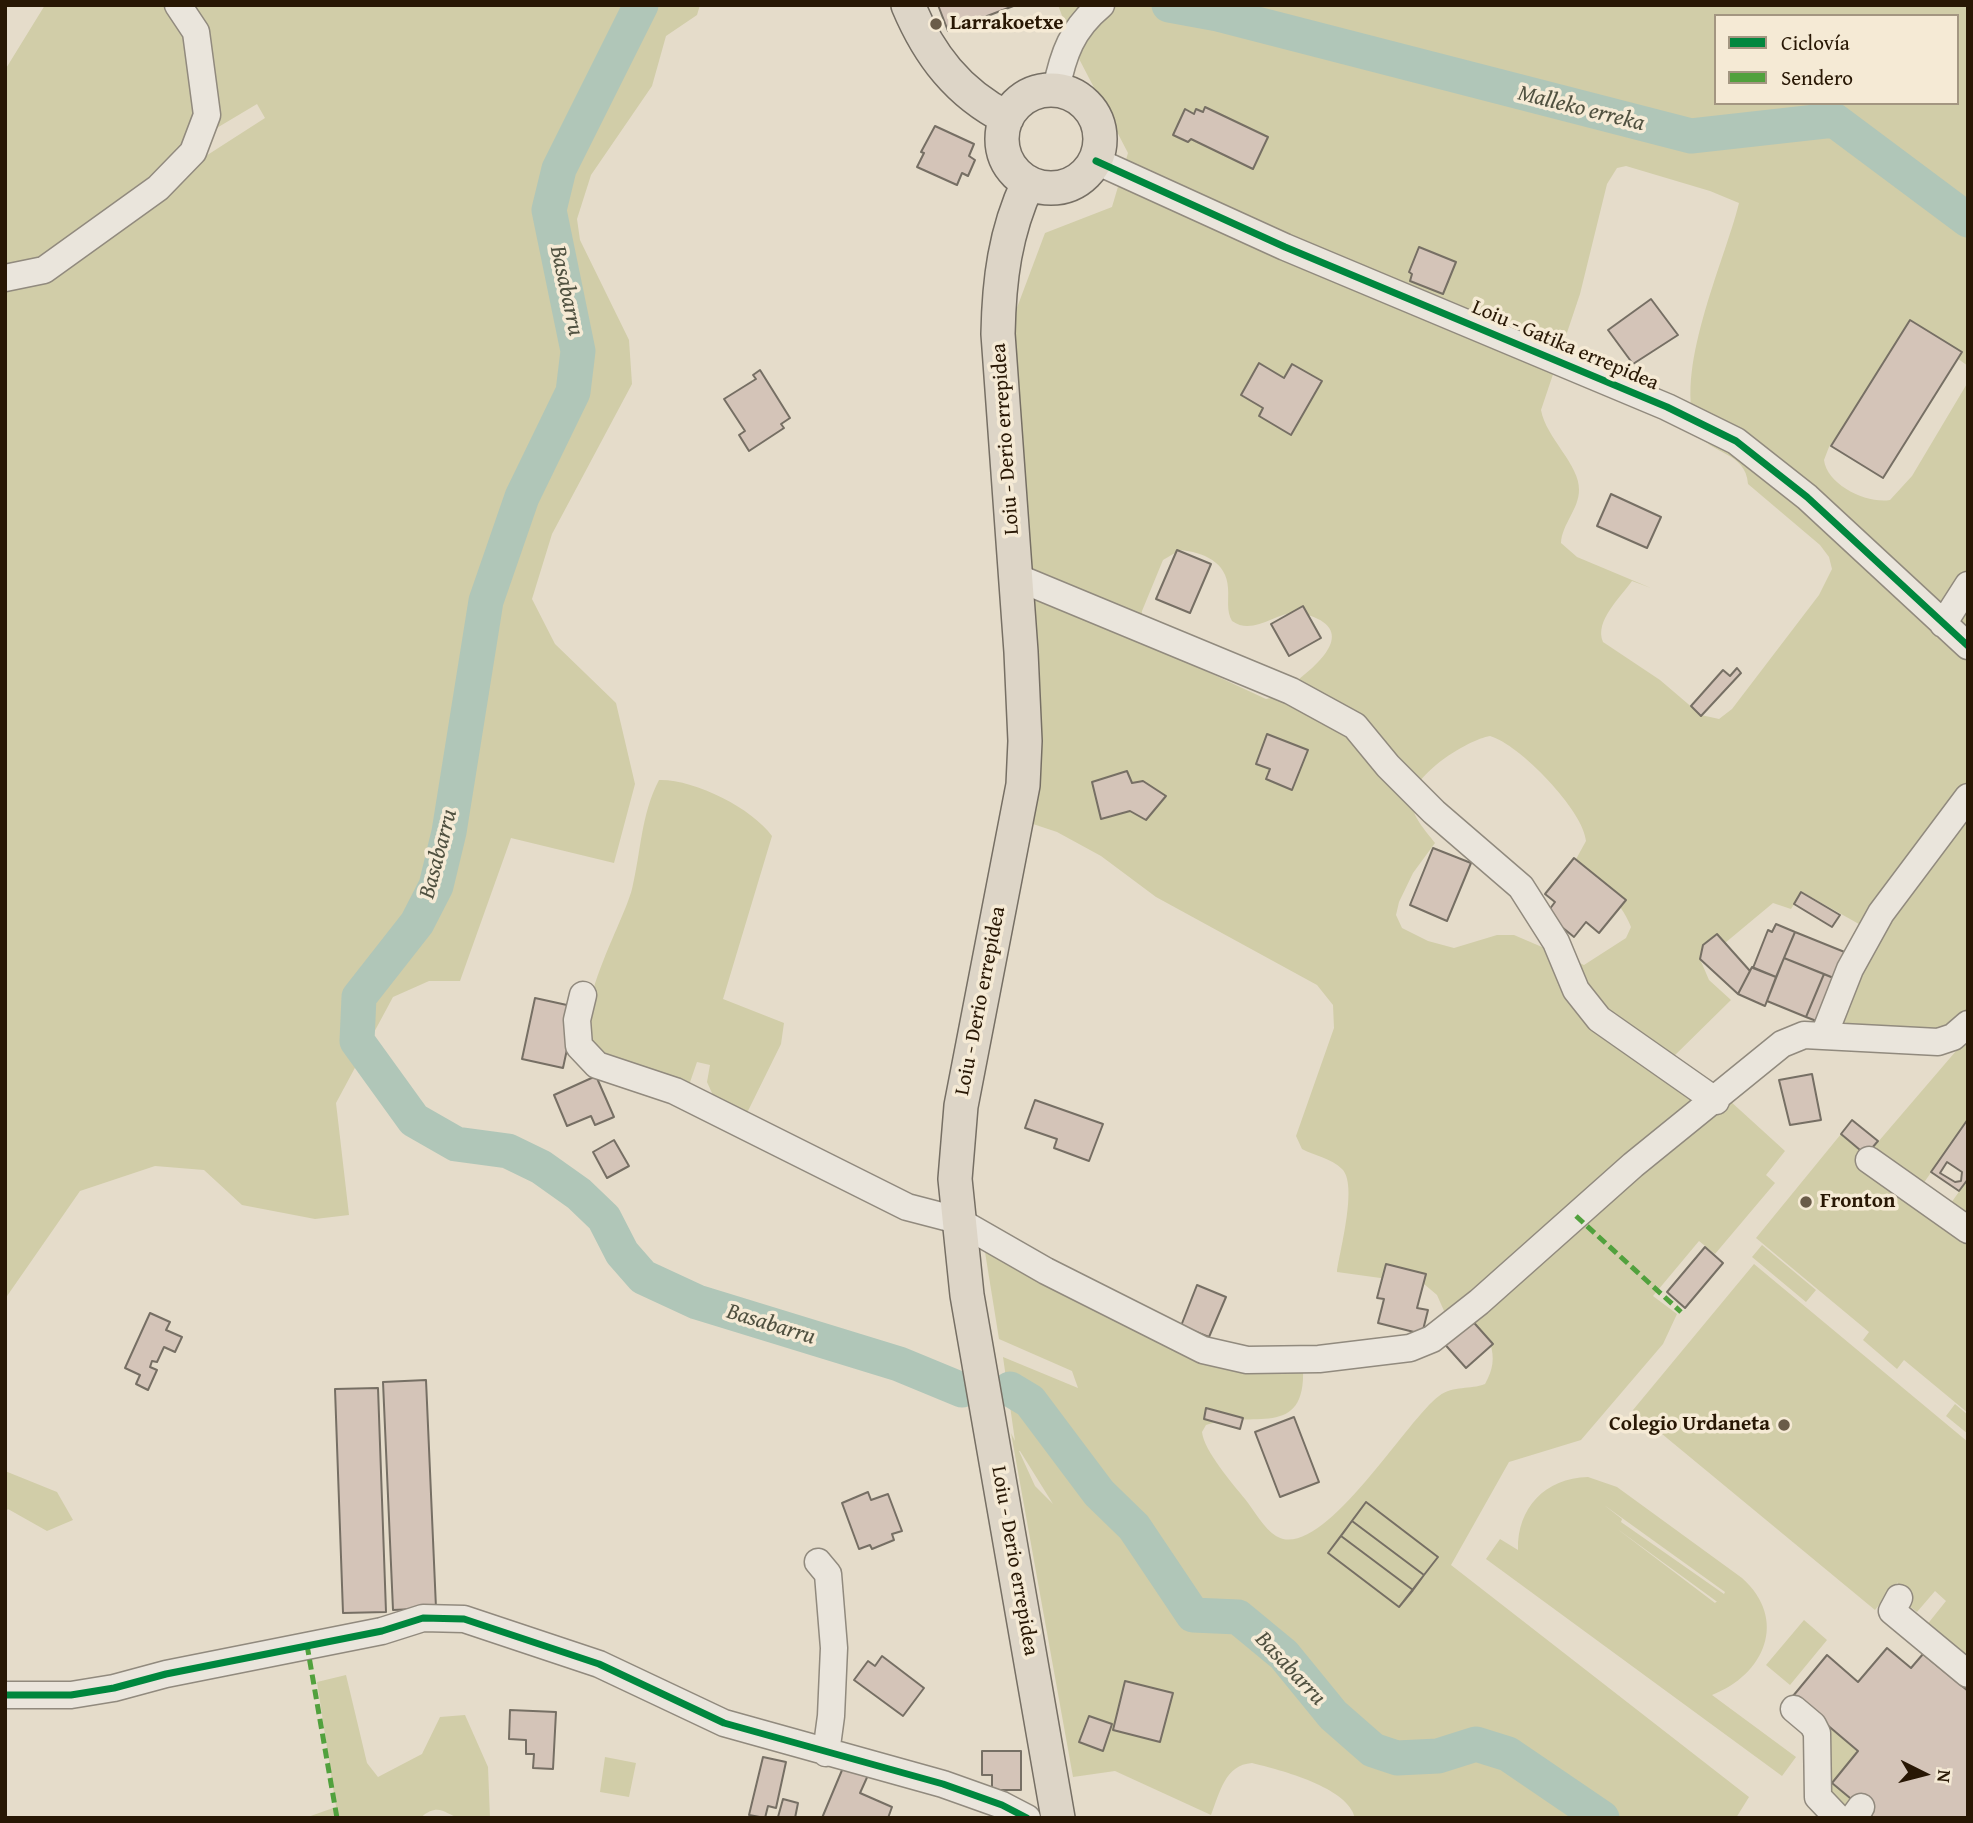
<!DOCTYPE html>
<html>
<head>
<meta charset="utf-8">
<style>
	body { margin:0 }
	#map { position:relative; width:1973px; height:1823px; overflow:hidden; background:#e5dcca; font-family:"Gentium Book Plus",serif }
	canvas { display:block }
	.frame { position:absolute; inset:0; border:7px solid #281704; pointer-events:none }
	.legend { position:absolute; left:1714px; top:14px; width:245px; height:91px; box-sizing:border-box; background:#f5ead5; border:2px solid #a39681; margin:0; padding:9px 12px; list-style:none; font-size:21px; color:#281704 }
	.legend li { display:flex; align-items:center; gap:14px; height:35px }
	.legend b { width:35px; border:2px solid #a39681 }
	.north { position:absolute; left:1889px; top:1739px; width:70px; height:70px; -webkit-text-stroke:5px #f5ead5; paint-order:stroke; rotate:96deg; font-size:19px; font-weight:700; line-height:28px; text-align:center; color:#281704 }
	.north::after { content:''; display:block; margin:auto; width:24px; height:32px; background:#281704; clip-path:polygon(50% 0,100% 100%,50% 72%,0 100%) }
</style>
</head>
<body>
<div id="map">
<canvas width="1973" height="1823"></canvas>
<div class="frame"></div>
<ul class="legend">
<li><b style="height:9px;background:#00873e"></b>Ciclovía</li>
<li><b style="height:9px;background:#51a13d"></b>Sendero</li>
</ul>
<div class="north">N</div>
</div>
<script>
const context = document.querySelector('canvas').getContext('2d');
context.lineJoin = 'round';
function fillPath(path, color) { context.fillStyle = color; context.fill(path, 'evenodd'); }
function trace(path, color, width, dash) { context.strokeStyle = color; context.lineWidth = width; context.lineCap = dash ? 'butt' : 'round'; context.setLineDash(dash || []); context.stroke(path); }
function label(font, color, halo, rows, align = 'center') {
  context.font = font + ' "Gentium Book Plus",serif'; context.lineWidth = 7; context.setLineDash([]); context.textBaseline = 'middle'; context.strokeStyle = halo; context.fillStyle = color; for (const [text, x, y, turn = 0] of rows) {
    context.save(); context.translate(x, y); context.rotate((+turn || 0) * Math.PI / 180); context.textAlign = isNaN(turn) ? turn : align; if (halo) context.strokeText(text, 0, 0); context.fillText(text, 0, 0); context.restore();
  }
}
const green = new Path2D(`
	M45 5H164L179 16 189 39 196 114 174 167 54 256 5 271V70Z
	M188 5H700L697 15 666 36 652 86 591 175 577 219 580 240 629 340 632 384 552 534 532 599 555 644 616 703 635 784 614 863 511 838 460 981H429L393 997 336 1103 349 1215 315 1219 242 1205 204 1170 155 1166 80 1191 5 1299V285L265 118 257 104 205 135Z
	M1058 5H1968V366L1940 346 1886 366 1829 447 1824 460C1827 485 1867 504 1890 500L1912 476 1968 382V1015L1945 1033 1838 1028 1866 928 1802 892 1791 909 1773 903 1725 943 1717 934 1700 959 1709 980 1731 1000 1669 1061 1729 1100 1785 1151 1766 1175 1775 1183 1715 1254 1699 1241 1653 1296 1677 1314 1663 1344 1581 1440 1509 1462 1451 1565 1749 1797 1736 1818H1355C1348 1787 1280 1770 1252 1763 1225 1765 1220 1792 1211 1815L1115 1771 1073 1777 1011 1433 1015 1441 1003 1357 1078 1388 1072 1371 999 1339 985 1252 1175 1350 1303 1368C1306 1441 1251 1409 1206 1425L1202 1432C1204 1451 1233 1484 1245 1499 1254 1510 1264 1529 1276 1536 1321 1564 1406 1420 1439 1396 1454 1385 1470 1390 1485 1384 1493 1370 1495 1358 1490 1343L1445 1313 1437 1295 1424 1284 1337 1272C1340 1250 1358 1184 1342 1169 1331 1158 1315 1156 1302 1149L1296 1136 1334 1028 1333 1005 1317 985 1156 897 1101 856 1057 832 1033 824 1034 650 1012 321 1045 233 1112 207 1128 153 1076 53ZM1716 16H1957V103H1716ZM1626 166 1710 191 1739 203C1725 261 1671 375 1698 432 1709 455 1746 451 1748 484L1820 545 1829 557 1832 569 1819 595 1732 709 1719 719 1701 715 1660 680 1603 642C1594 621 1621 597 1632 581L1651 588 1577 557 1561 543C1562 524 1579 509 1579 490 1580 465 1546 438 1541 410L1580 294 1607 184 1617 168ZM1180 550C1203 552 1227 562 1228 588 1229 600 1226 610 1232 621 1256 638 1279 606 1305 614 1357 629 1322 661 1298 680 1288 688 1279 697 1266 699L1156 648 1141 621 1142 611 1163 560ZM1490 736C1519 744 1584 811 1586 841L1575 861C1595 881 1621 900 1631 927L1626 938 1584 965 1514 935H1497L1454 948 1428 941 1402 928 1396 915 1399 902 1413 873 1435 843C1426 831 1411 816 1412 800 1413 774 1467 740 1490 736ZM1019 1451H1020L1053 1504 1035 1486Z
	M659 780C694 779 752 808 772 836L723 999 784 1023 781 1044 746 1115 716 1102 707 1082 710 1065 697 1062 688 1088C663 1078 606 1064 593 1042 572 1009 623 924 632 889 641 852 641 814 659 780Z
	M1968 1037V1119L1923 1184 1872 1149Z
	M1841 1134 1866 1155 1862 1170 1968 1243V1413L1904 1360 1897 1369 1863 1340 1869 1332 1756 1238Z
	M1968 1179V1215L1951 1203Z
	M1762 1245 1816 1290 1806 1302 1752 1257Z
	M1754 1264 1968 1442V1661L1926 1626 1946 1601 1935 1591 1917 1612 1895 1595 1898 1582 1875 1610 1633 1410Z
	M1955 1404 1968 1415V1434L1946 1416Z
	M5 1471 57 1492 73 1520 47 1531 8 1509 5 1512Z
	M1588 1477 1617 1487 1742 1578C1789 1620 1764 1675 1712 1695L1796 1757 1782 1776 1486 1559 1500 1539 1518 1550C1517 1508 1545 1478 1588 1477ZM1604 1505 1725 1592 1724 1594 1621 1522 1622 1519ZM1616 1528 1716 1601H1717L1715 1603Z
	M1804 1620 1827 1640 1790 1685 1766 1665Z
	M346 1675 367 1763 378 1777 422 1754 440 1717 465 1715 488 1767 490 1818C480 1818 470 1819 461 1818 444 1815 440 1801 420 1818H305L336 1807 317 1682Z
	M1826 1724 1858 1751 1832 1783 1857 1804 1842 1809 1828 1791Z
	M605 1757 636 1763 629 1797 600 1792Z`);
const river = new Path2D(`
	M641 5 559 169 549 210 578 351 573 392 522 497 486 601 449 832 436 886 417 923 359 997 357 1041 414 1120 456 1144 508 1151 541 1167 579 1194 604 1218 622 1253 643 1277 697 1302 899 1364 962 1390
	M1169 5 1218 14 1691 136 1834 120 1968 220
	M1010 1389 1030 1401 1099 1493 1134 1527 1193 1615 1238 1617 1284 1655 1333 1715 1373 1750 1397 1758 1438 1756 1476 1744 1508 1754 1602 1818`);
const building = new Path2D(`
	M938 5H1016L948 31Z
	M1205 107 1268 137 1253 169 1191 139 1188 142 1173 135 1185 109 1194 114 1196 109 1203 112Z
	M935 126 974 144 969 156 975 160 968 176 962 173 957 185 917 167 924 153 921 152Z
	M1419 247 1456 262 1443 294 1410 281 1412 274 1409 272Z
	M1651 299 1678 335 1633 364 1608 330Z
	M1910 320 1962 352 1883 478 1831 446Z
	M1259 363 1284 378 1292 364 1322 381 1291 435 1259 416 1263 408 1241 395Z
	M760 370 790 418 781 424 784 428 749 451 739 435 745 431 724 399 756 379 753 375Z
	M1611 494 1661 517 1647 548 1597 526Z
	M1177 550 1211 564 1190 613 1156 599Z
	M1303 606 1321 638 1289 656 1271 624Z
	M1737 668 1741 673 1701 716 1691 706 1723 670 1730 676Z
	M1267 734 1308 750 1292 790 1266 779 1270 769 1256 764Z
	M1127 771 1132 783 1143 781 1166 796 1146 820 1130 811 1101 819 1092 782Z
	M1433 848 1471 863 1447 921 1410 905Z
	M1574 858 1626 900 1599 933 1586 922 1574 937 1546 914 1555 902 1545 894Z
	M1801 892 1840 915 1832 927 1794 904Z
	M1776 924 1795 932 1776 977 1753 968 1768 930 1772 932Z
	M1795 932 1847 953 1836 979 1784 958Z
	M1717 934 1750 971 1738 994 1700 959 1703 945Z
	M1784 958 1824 974 1806 1017 1767 1001Z
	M1752 967 1776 977 1765 1006 1738 994Z
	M1824 974 1836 979 1819 1022 1806 1017Z
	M535 998 576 1007 563 1068 522 1059Z
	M1812 1074 1821 1120 1790 1125 1779 1080Z
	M596 1076 614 1117 595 1125 591 1116 567 1126 554 1095Z
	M1035 1100 1103 1124 1089 1161 1054 1148 1057 1139 1025 1128Z
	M1968 1119V1179L1959 1191 1931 1172Z
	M1852 1120 1878 1141 1866 1155 1841 1134Z
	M614 1140 629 1166 607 1178 593 1152Z
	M1947 1162 1962 1172 1961 1181 1955 1182 1940 1173Z
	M1705 1247 1723 1263 1685 1308 1667 1292Z
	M1386 1264 1426 1274 1417 1308 1428 1310 1422 1334 1378 1323 1384 1299 1377 1298Z
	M1197 1285 1226 1297 1209 1337 1181 1326Z
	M150 1313 170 1322 166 1330 182 1337 175 1352 164 1347 157 1362 152 1361 150 1367 157 1370 148 1390 136 1384 140 1375 125 1368Z
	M1468 1316 1493 1344 1466 1368 1441 1340Z
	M426 1380 436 1608 393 1610 383 1382Z
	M378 1388 386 1612 343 1613 335 1389Z
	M1206 1408 1243 1418 1240 1429 1204 1419Z
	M1294 1417 1319 1482 1280 1497 1255 1432Z
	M868 1492 871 1500 888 1494 902 1531 892 1534 894 1540 872 1549 870 1545 859 1549 842 1503Z
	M1366 1502 1438 1557 1399 1607 1328 1553Z
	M1366 1502 1438 1557 1424 1575 1352 1521Z
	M1352 1521 1424 1575 1413 1590 1341 1536Z
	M1341 1536 1413 1590 1399 1607 1328 1553Z
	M1887 1648 1911 1668 1923 1654 1968 1691V1818H1874L1832 1783 1858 1751 1793 1696 1827 1655 1858 1682Z
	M882 1656 924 1688 903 1716 854 1680 868 1661 875 1666Z
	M1125 1681 1173 1693 1160 1742 1113 1730Z
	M510 1710 556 1712 553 1769 533 1768 534 1754H526V1740L509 1739Z
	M1089 1716 1112 1724 1103 1751 1079 1742Z
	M982 1751H1021V1790H992V1775H982Z
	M763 1757 786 1762 776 1808 768 1806 765 1818 749 1815Z
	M845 1763 869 1773 860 1793 892 1807 888 1818H822Z
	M783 1799 798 1803 795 1818H773L778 1817Z`);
const minor = new Path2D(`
	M1056 90C1063 54 1072 29 1101 5
	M1096 161 1285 247 1667 407 1736 441 1807 497 1968 646
	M5 278 44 270 158 188 193 152 207 115 196 32 178 5
	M1016 577 1291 691 1355 726 1388 766 1434 812 1521 887 1556 942 1576 990 1599 1019 1716 1101
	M1943 624 1968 585
	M583 995 577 1020 579 1046 597 1065 675 1091 907 1207 957 1220 1046 1271 1203 1350 1247 1360 1319 1359 1410 1348 1432 1339 1479 1302 1633 1165 1782 1044 1804 1035 1938 1042 1953 1037 1968 1024
	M1824 1035 1850 969 1881 913 1968 797
	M1869 1160 1968 1230
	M818 1562 828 1574 834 1648 831 1716 826 1753
	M1899 1598 1892 1611 1968 1674
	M5 1695H71L114 1688 166 1674 382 1631 423 1618 464 1619 599 1664 724 1723 943 1784 1002 1805 1027 1818
	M1794 1709 1813 1725 1817 1733 1818 1797 1838 1818
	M1853 1818 1861 1807`);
const major = new Path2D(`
	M908 5C929 55 958 93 1007 118
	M1002 139a49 49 0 1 1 98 0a49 49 0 1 1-98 0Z
	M1028 183C1005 232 999 280 998 334L1021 652 1025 741 1023 785 961 1106 955 1179 967 1295 1058 1818`);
const quiet = new Path2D(`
	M1576 1216 1681 1312
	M307 1645 337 1818`);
const cycleway = new Path2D(`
	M1096 161 1285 247 1667 407 1736 441 1807 497 1968 646
	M5 1695H71L114 1688 166 1674 382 1631 423 1618 464 1619 599 1664 724 1723 943 1784 1002 1805 1027 1818`);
const markers = [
	[936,24,7,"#6a5c49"],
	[1806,1202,7,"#6a5c49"],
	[1784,1425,7,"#6a5c49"]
];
const poiNames = [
	["Larrakoetxe",950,24],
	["Fronton",1820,1202],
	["Colegio Urdaneta",1770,1425,"right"]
];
const streetNames = [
	["Loiu - Gatika errepidea",1565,346,23],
	["Loiu - Derio errepidea",1006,439,-94],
	["Loiu - Derio errepidea",981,1001,-79],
	["Loiu - Derio errepidea",1014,1561,80]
];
const waterNames = [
	["Malleko erreka",1581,109,14],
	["Basabarru",566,291,78],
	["Basabarru",439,854,-75],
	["Basabarru",771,1325,17],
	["Basabarru",1290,1669,47]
];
fillPath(green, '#d1cda8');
trace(river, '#b0c6b8', 35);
fillPath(building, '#d4c4b8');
trace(building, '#766f64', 2);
trace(minor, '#918a7e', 29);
trace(major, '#766f64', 36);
trace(minor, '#eae5dc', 26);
trace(major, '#ddd5c7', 33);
trace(quiet, '#51a13d', 5, [10, 5]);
trace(cycleway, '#00873e', 7);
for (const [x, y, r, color] of markers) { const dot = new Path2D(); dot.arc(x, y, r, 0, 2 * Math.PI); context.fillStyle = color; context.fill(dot); trace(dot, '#f5ead5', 2.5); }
label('bold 21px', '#281704', '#f5ead5', poiNames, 'left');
label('21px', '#281704', '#f5ead5', streetNames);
label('italic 23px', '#505140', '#f5ead5', waterNames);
</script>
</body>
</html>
